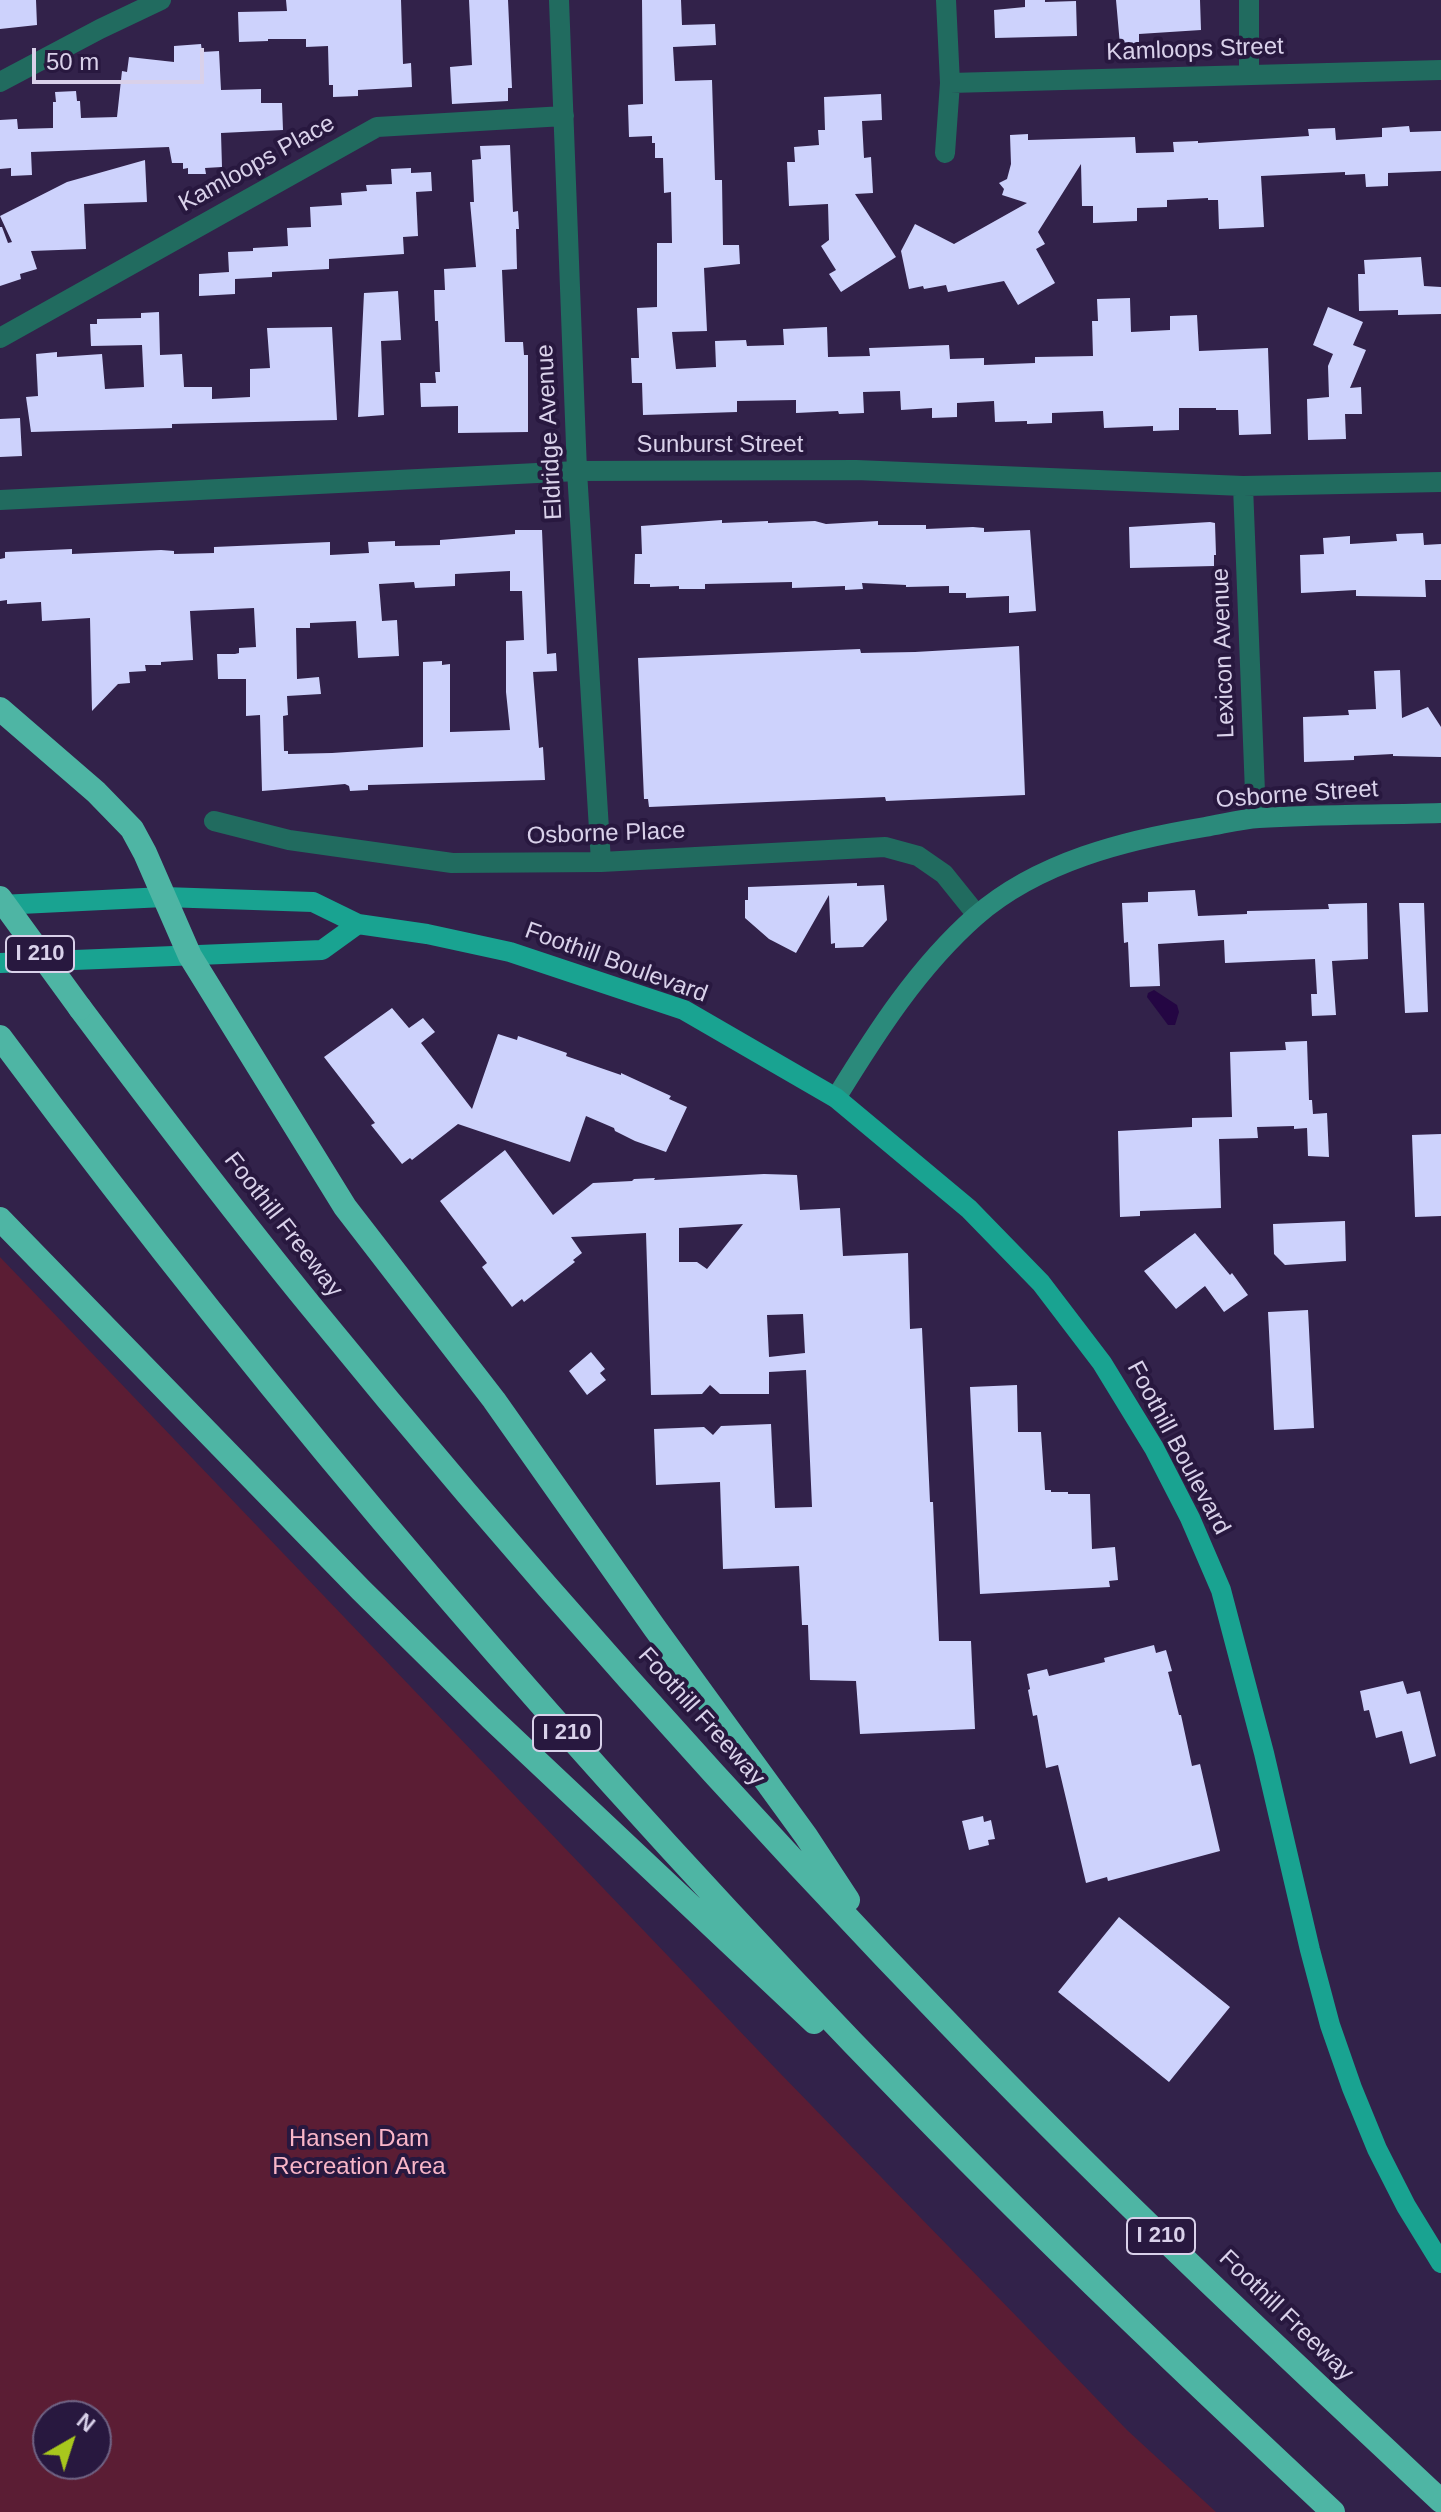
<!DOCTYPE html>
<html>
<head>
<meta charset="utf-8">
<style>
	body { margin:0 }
	#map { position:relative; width:1441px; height:2512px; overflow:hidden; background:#32224a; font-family:Helvetica,sans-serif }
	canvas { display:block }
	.north { position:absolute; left:32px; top:2400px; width:80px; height:80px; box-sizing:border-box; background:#28183f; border:2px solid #6f6283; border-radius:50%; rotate:39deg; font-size:22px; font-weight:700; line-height:32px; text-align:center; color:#d9d1ea }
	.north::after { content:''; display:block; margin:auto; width:28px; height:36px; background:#a8c71d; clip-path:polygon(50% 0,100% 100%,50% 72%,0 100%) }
	.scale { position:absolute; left:32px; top:48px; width:172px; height:36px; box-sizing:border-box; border:4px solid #d9d1ea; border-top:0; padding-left:10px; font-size:24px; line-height:28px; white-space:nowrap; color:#d9d1ea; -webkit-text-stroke:6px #28183f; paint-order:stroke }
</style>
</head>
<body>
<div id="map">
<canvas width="1441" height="2512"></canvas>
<div class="north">N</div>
<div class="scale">50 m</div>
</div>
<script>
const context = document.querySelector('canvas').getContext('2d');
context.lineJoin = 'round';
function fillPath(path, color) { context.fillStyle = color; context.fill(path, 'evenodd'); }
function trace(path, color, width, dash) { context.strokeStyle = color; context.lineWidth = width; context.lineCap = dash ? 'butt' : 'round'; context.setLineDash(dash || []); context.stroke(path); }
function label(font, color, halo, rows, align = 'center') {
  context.font = font + ' Helvetica,sans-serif'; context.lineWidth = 8; context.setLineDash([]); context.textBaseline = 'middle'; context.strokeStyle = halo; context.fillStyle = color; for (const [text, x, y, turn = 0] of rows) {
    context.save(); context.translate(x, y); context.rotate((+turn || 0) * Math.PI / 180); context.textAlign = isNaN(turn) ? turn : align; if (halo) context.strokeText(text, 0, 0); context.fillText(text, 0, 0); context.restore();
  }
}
const green = new Path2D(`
	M0 1257 776 2069 1127 2430 1216 2512H0ZM48 2416H96V2464H48Z`);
const water = new Path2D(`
	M1154 990 1177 1005 1179 1012 1175 1025H1168L1147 997 1148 993Z`);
const building = new Path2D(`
	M0 0H36L37 25 0 29Z
	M286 0H401L403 64 411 63 412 87 358 90V96L333 97V85H329L328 46 306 47V39H268V41L239 42 238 12 287 11Z
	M469 0H508L512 88H508V101L452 104 450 67 472 65Z
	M642 0H681L682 25 715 24 716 45 673 47 675 81 712 80 715 180H722L723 245H739L740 264 704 268 707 331 672 332 676 369 716 367 715 341 746 340 747 346 784 345 783 329 827 327 828 357 870 356 869 348 949 345 950 359 984 358V365L1035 363V357L1093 356 1092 321H1098L1097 299 1130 298 1131 332 1170 330V316L1197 315 1199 351 1268 348 1271 434 1239 435 1238 410H1216V408H1179V430L1153 431V426L1104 428 1103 411 1052 413V423L1027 424V421L995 422 994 401 957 403V417L932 418V408L901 410 900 391 863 392 864 413 839 414 838 411 796 413V400L737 401V412L643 415 642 383H632L631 358H639L637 308 657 307V243H672L671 192 664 193 663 158H655V143H652V136L629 137 628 105 643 104Z
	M1025 0H1045V2L1076 1 1077 36 995 38 994 10 1025 7Z
	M1116 0H1200L1201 30 1139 34V44L1120 45Z
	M201 44 202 52 219 51 221 90 261 89V103H282L283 130 221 133 222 167 205 168 206 174H188V168L183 169V163H172L169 147 31 152 32 175 11 176V168L0 169V120L17 119 18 129 53 128V102H56L55 92 76 91 77 101H80L81 118 117 117 122 71 127 72 129 57 174 62V46Z
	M881 94 882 120 862 121 864 158 871 157 873 193 855 194 896 257 841 292 829 274 836 270 821 246 829 240 828 204 789 206 787 162H795L794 147 819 145 818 130H825L824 97Z
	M1409 126 1410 132 1441 131V171L1388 173V186L1366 187 1365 174 1345 175V172L1261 176 1264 227 1219 229 1218 200H1208V198L1167 200V207L1137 208V221L1093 223V206H1082L1081 164 1038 232 1045 244 1036 249 1055 283 1018 305 1004 281 948 292 946 285 924 289 923 286 909 289 901 251 915 224 954 244 1027 203 1002 195 1004 189 999 183 1007 179 1011 164 1010 135 1028 134V140L1135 137 1136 153 1174 152 1173 142 1198 141V143L1309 136 1308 129 1335 128 1336 140 1382 137V128Z
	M510 145 513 212 518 211 519 229H516L517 269 502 270 505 342H523L524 355H528V432L458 433V406L421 407 420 383H436L435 372H440L438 321H435L434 290H445L444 269 476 267 470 202H474L472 160 481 159 480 146Z
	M145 160 147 202 84 204 86 249 31 251 37 269 20 274 21 279 0 286V227H2L8 243 12 242 0 216 67 182Z
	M411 168V173L431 172 432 191 416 192 418 236 403 237 404 254 329 259V269L272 272V277L235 279V294L199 296V274L229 272 228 252 253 251V248L288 246 287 228 311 227 310 207 342 205 341 193 367 191 366 185 392 184 391 169Z
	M1421 257 1424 286 1441 287V314L1398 315V310L1359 311 1358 274H1365L1364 260Z
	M398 291 401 340 381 341 384 415 358 417 364 293Z
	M1328 307 1363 322 1353 345 1366 350 1350 388 1361 387 1362 414H1345L1346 439 1308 440 1307 399 1329 397 1328 366 1333 354 1313 345Z
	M159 312 160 355 182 354 184 387H212V399L250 397V369L270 368 267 328 332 327 337 420 172 424V428L31 432 26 397 38 396 36 354 57 352V357L102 354 105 389 144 387 142 345 91 346 90 324H97V319L141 318V313Z
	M20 418 22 456 0 457V419Z
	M722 520V523L768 521V523L815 521 826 524 878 521V525H926V529L973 527 984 528V532L1030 530 1036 611 1009 613V596L966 598V593H949V586L906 587V585L862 583 863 589 845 590V586L792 588V582L705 584V589H679V586L650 587V584H634L635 554H642L641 526Z
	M1210 522 1215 523 1216 555H1214V566L1130 568 1129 527Z
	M515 530H542L547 654 556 653 557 671 533 672 539 748 543 747 545 780 368 785V790L350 791 349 786 345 784 262 791 260 715 246 716V679H218L217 654H235L239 653V648L256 647 254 608 190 611 193 660 161 662V665H145L146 671 129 672 130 683 118 684 92 711 90 618 42 621 41 602 7 604V600L0 601V559L5 558V552L72 549V554L161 550 174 551V554L214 553V547L330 542V555L369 553 368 542 395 541V546L440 545V540L515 534ZM510 571V591H522L524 640 506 641V692L510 730 450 732V664L442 665V661L423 662V747L332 753 288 754V751H284L283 716 288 715 287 696 321 694 319 677 297 679 296 628H310V623L356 621 358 658 399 656 397 620 382 621 379 584 414 582 415 588 455 586V574Z
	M1423 533 1424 545 1441 544V580H1425L1426 597 1356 596V590L1301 593 1300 555 1324 554 1323 538 1350 536V544L1397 541 1396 534Z
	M1019 646 1025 795 886 801 885 797 649 807 648 799H644L638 658 860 649 861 653 915 652Z
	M1400 670 1402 718 1428 707 1441 727V757L1393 756V754L1354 756V760L1304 762 1303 717 1349 715 1348 710 1376 709 1374 671Z
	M857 883V886L884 885 887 920 863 947 835 948V943L831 944 829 895 796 953 769 939 745 918V900H748V887Z
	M1195 890 1198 916 1247 914V911L1329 909 1328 904 1367 903 1368 959 1332 961 1336 1015 1312 1016 1311 994H1317L1315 959 1225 963 1224 940 1158 944 1160 986 1130 987 1128 942 1124 943 1122 903 1148 902V892Z
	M1399 903H1424L1428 1012 1405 1013Z
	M392 1008 409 1028 423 1018 435 1032 421 1043 472 1109 498 1034 517 1040 518 1036 567 1053 566 1056 621 1075V1073L671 1096 669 1099 687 1107 666 1152 635 1141 615 1131 614 1128 586 1116 570 1162 458 1124 412 1160 410 1158 402 1164 371 1125 375 1123 324 1057Z
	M1307 1041 1309 1100H1312L1313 1114 1327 1113 1329 1157 1308 1156 1307 1128 1294 1129V1126L1257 1127 1258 1138 1219 1139 1221 1208 1140 1211V1216L1120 1217 1118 1131 1192 1127V1118L1232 1117 1230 1052 1286 1050 1285 1042Z
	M1441 1134V1216L1415 1217 1412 1135Z
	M505 1150 553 1215 593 1183 632 1181 634 1179 655 1178 654 1180 764 1174 797 1175 800 1210 840 1208 843 1256 908 1253 910 1329 922 1328 930 1502H933L939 1641H971L975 1729 860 1734 856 1681 810 1680 808 1625H802L799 1566 723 1569 720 1482 656 1485 654 1429 704 1427 713 1435 721 1426 771 1424 775 1508 812 1507 806 1370 769 1372V1394H720L710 1385 702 1394 651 1395 646 1233 571 1237 582 1253 573 1260 575 1262 524 1302 522 1299 512 1307 482 1267 487 1263 440 1201ZM743 1224 707 1269 697 1262H679V1228ZM803 1314 805 1353 769 1357 767 1315Z
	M1345 1221 1346 1261 1285 1265 1274 1254 1273 1224Z
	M1195 1233 1230 1275 1232 1273 1248 1295 1224 1312 1205 1286 1176 1309 1144 1271Z
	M1308 1310 1314 1428 1274 1430 1268 1312Z
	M591 1352 605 1369 600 1373 606 1380 587 1395 569 1371Z
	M1017 1385 1018 1432H1041L1045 1490H1051V1492H1068V1494H1090L1092 1549 1115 1547 1118 1580 1109 1581 1110 1587 980 1594 970 1387Z
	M1154 1645 1156 1653 1166 1650 1172 1671 1168 1672 1179 1715H1181L1192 1766 1200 1764 1220 1851 1108 1881 1107 1877 1086 1883 1058 1765 1046 1768 1037 1715 1033 1716 1028 1690 1030 1689 1027 1674 1047 1669 1049 1676 1105 1662 1104 1658Z
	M1403 1681 1407 1694 1420 1691 1436 1756 1410 1764 1402 1731 1376 1738 1369 1710 1364 1711 1360 1691Z
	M983 1816 984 1822 991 1820 995 1839 988 1840 989 1845 969 1850 962 1821Z
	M1119 1917 1230 2007 1169 2082 1058 1992Z`);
const street = new Path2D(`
	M559 0 577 471 601 862
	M1249 0V74
	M0 82 100 29 161 0
	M950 83 1441 70
	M945 153 950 83 946 0
	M0 338 377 127 564 116
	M1243 486 1256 818
	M0 500 577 471 856 470 1243 486 1441 482
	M214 821 289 840 452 863 601 862 885 847 918 856 944 874 977 915`);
const secondary = new Path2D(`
	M836 1098C876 1033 918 967 976 916 1038 862 1125 840 1205 827 1223 824 1241 819 1259 818 1319 814 1380 815 1441 813`);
const primary = new Path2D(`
	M0 905 164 897 313 902 358 924 427 934 510 952 684 1010 836 1098 969 1209 1041 1283 1102 1363 1154 1448 1190 1518 1221 1590 1264 1753 1310 1950 1330 2025 1352 2088 1377 2149 1406 2206 1441 2263
	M0 963 322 950 358 924`);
const highway = new Path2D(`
	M0 709 96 792 132 829 145 853 190 956 345 1207 494 1400 654 1627 806 1836 848 1900
	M80 1008C155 1108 231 1208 310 1305 520 1563 742 1811 973 2049 1124 2205 1283 2353 1441 2501
	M0 1037C280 1415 588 1772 916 2108 1051 2247 1192 2380 1333 2512
	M0 1219 361 1590 491 1718 814 2022`);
const highwayBridge = new Path2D(`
	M0 898 80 1008`);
const shields = [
	[40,954,68],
	[567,1733,68],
	[1161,2236,68]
];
const shieldNames = [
	["I 210",40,954],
	["I 210",567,1733],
	["I 210",1161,2236]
];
const streetNames = [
	["Kamloops Street",1195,50,-2],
	["Kamloops Place",257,164,-29],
	["Eldridge Avenue",550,432,-93],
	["Sunburst Street",720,445],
	["Lexicon Avenue",1224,653,-92],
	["Osborne Street",1297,795,-4],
	["Osborne Place",606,834,-2],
	["Foothill Boulevard",616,963,20],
	["Foothill Freeway",283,1225,52],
	["Foothill Boulevard",1178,1448,62],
	["Foothill Freeway",701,1717,48],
	["Foothill Freeway",1286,2316,44]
];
const parkNames = [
	["Hansen Dam",359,2139],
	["Recreation Area",359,2167]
];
fillPath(green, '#5b1d34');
fillPath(water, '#240643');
fillPath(building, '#cdd2fc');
trace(street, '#216b5f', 20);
trace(secondary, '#2b8a7b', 20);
trace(primary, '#19a391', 20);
trace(highway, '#4eb5a4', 24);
trace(highwayBridge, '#4eb5a4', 24);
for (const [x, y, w] of shields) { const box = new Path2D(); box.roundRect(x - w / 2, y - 18, w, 36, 6); context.fillStyle = '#28183f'; context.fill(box); trace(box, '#d9d1ea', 2); }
label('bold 22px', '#d9d1ea', null, shieldNames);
label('24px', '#d9d1ea', '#28183f', streetNames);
label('24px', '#f9b6c8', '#28183f', parkNames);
</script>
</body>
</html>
